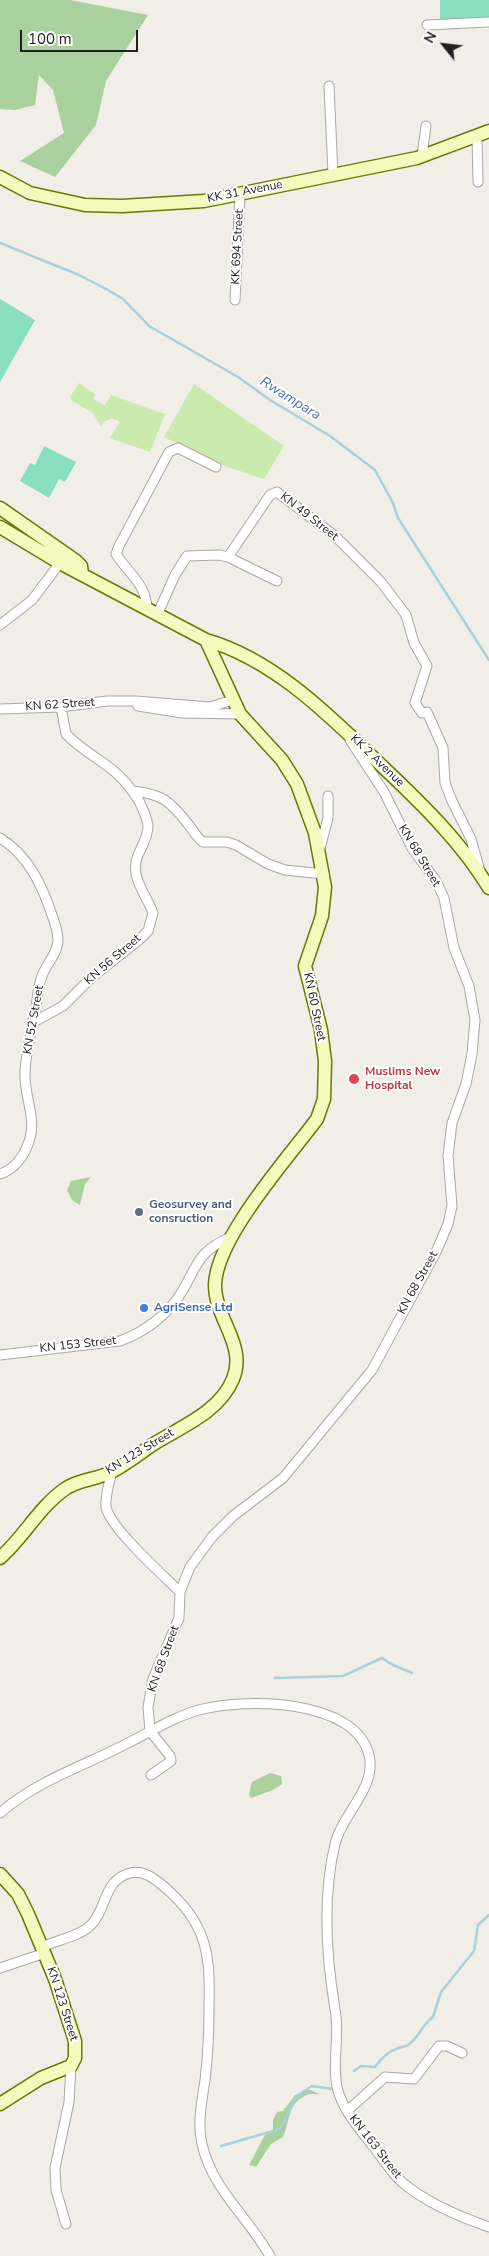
<!DOCTYPE html>
<html>
<head>
<meta charset="utf-8">
<style>
	body { margin:0 }
	#map { position:relative; width:489px; height:2256px; overflow:hidden; background:#f1eee7; font-family:"Nunito Sans",sans-serif }
	canvas { display:block }
	.north { position:absolute; left:419px; top:20px; width:50px; height:50px; -webkit-text-stroke:4px #fff; paint-order:stroke; rotate:299deg; font-size:14px; font-weight:700; line-height:20px; text-align:center; color:#212121 }
	.north::after { content:''; display:block; margin:auto; width:18px; height:22px; background:#212121; clip-path:polygon(50% 0,100% 100%,50% 72%,0 100%) }
	.scale { position:absolute; left:20px; top:30px; width:118px; height:22px; box-sizing:border-box; border:2px solid #212121; border-top:0; padding-left:6px; font-size:15px; line-height:18px; white-space:nowrap; color:#212121; -webkit-text-stroke:4px #fff; paint-order:stroke }
</style>
</head>
<body>
<div id="map">
<canvas width="489" height="2256"></canvas>
<div class="north">N</div>
<div class="scale">100 m</div>
</div>
<script>
const context = document.querySelector('canvas').getContext('2d');
context.lineJoin = 'round';
function fillPath(path, color) { context.fillStyle = color; context.fill(path, 'evenodd'); }
function trace(path, color, width, dash) { context.strokeStyle = color; context.lineWidth = width; context.lineCap = dash ? 'butt' : 'round'; context.setLineDash(dash || []); context.stroke(path); }
function label(font, color, halo, rows, align = 'center') {
  context.font = font + ' "Nunito Sans",sans-serif'; context.lineWidth = 4; context.setLineDash([]); context.textBaseline = 'middle'; context.strokeStyle = halo; context.fillStyle = color; for (const [text, x, y, turn = 0] of rows) {
    context.save(); context.translate(x, y); context.rotate((+turn || 0) * Math.PI / 180); context.textAlign = isNaN(turn) ? turn : align; if (halo) context.strokeText(text, 0, 0); context.fillText(text, 0, 0); context.restore();
  }
}
const grass = new Path2D(`
	M79 383 95 394 93 399 105 405 111 395 165 414 150 452 110 438 120 422 112 418 105 421 101 426 92 412 72 401 70 397Z
	M194 384 284 446 264 479 222 465 164 437Z`);
const forest = new Path2D(`
	M0 0H70L148 15 106 81 96 125 55 177 20 161 64 133 53 90 39 75 35 105 15 110 0 109Z
	M91 1177 85 1184 80 1205 72 1200 67 1190 71 1181Z
	M270 1773 281 1776 282 1784 273 1790 251 1798 249 1794 252 1782Z
	M303 2090H310L319 2094C315 2095 311 2093 307 2095 288 2102 290 2121 283 2137L271 2144 256 2167 249 2165 266 2133 273 2132V2120L277 2112 283 2111 295 2095 302 2094Z`);
const pitch = new Path2D(`
	M440 0H489V25H440Z
	M0 299 35 320 0 382Z
	M44 446 76 462 65 482 59 479 49 498 20 481 30 463 35 465Z`);
const stream = new Path2D(`
	M0 243 79 275 108 290 123 299 149 326 238 377 270 400 330 436 375 470 393 503 398 518 489 660
	M275 1678 343 1676 382 1658 391 1664 412 1673
	M354 2071 361 2066 375 2067C381 2059 387 2052 396 2049 400 2047 405 2047 408 2045 419 2038 422 2024 433 2017L441 1992 474 1951 478 1925 489 1915
	M221 2146 280 2129 297 2096 312 2086 333 2089`);
const street = new Path2D(`
	M427 25 489 22
	M329 86 333 174
	M477 136 478 182
	M422 156 426 126
	M235 300 240 195
	M228 557 277 581
	M147 607C145 583 128 573 116 554L119 546 169 452 178 448 216 467
	M158 613 175 575 187 556 219 555 228 557 270 495 277 492 335 536 381 582 406 615 414 643 427 666 415 703 422 713
	M0 625 32 600 60 563
	M138 706 182 713 240 714
	M0 709 61 707 107 701H136L210 707 233 700
	M427 712 443 748 445 783 452 801 471 839 480 871
	M133 791C162 794 170 801 188 824 193 830 196 837 203 842H227L236 845 268 864 285 870 324 874
	M0 838C28 855 42 885 52 915 55 923 58 933 58 941 57 955 46 964 42 976 38 986 38 995 36 1006 32 1028 26 1050 25 1073 24 1095 36 1117 30 1138 26 1153 16 1169 0 1174
	M319 852 328 818V796
	M32 1023 63 1006 90 979 140 939 148 931 153 913C146 894 129 876 138 855 142 846 148 837 148 826 147 817 143 809 139 801 116 763 94 762 66 734L61 707
	M0 1355 120 1341C145 1332 169 1314 183 1290 198 1263 200 1250 231 1237
	M112 1472C109 1483 105 1495 106 1507 110 1528 163 1575 180 1592
	M151 1775 171 1761 170 1756 150 1731 148 1707 153 1679 179 1618 180 1592 190 1567 212 1537 233 1516 283 1478 372 1370 437 1250 448 1224 452 1206 448 1156 452 1123 466 1084 472 1054 475 1020 469 986 454 948 444 898 436 881 412 848 384 792 350 740
	M0 1813C38 1780 84 1766 128 1743 152 1731 177 1715 203 1709 247 1698 355 1699 369 1755 377 1788 342 1814 335 1844 322 1898 326 1955 335 2009 340 2035 332 2061 337 2087 342 2109 358 2127 372 2145 382 2157 390 2172 403 2183 427 2203 460 2217 489 2227
	M42 1947C57 1940 78 1937 90 1926 107 1910 103 1880 130 1873 145 1869 159 1882 169 1891 209 1927 210 1959 209 2008 209 2032 208 2056 205 2080 202 2101 197 2123 202 2144 212 2189 248 2217 270 2256
	M0 1968 45 1953
	M347 2111 385 2077 414 2079 439 2046H447L462 2053
	M66 2224 56 2190 55 2168 69 2102 71 2066`);
const secondary = new Path2D(`
	M0 177 30 193 85 205 122 206 204 201 417 158 489 131
	M0 508 76 561 81 566 82 574
	M0 527 60 563 206 640 240 714 282 760 297 784 315 833 325 887 322 916 305 966 321 1030 325 1061 324 1099 317 1119C288 1158 216 1238 215 1285 215 1319 247 1345 233 1379 219 1413 180 1427 152 1445 139 1454 125 1465 111 1472 96 1480 79 1479 65 1489 39 1507 24 1537 0 1558
	M206 640C276 660 333 719 384 768 422 804 462 843 489 888
	M0 1874 18 1894 28 1914 55 1979 75 2041V2058L71 2066 41 2078 0 2104`);
const markers = [
	[354,1079,6,"#e0444e"],
	[139,1212,5,"#5c6f8a"],
	[144,1308,5,"#3f7fe0"]
];
const streetNames = [
	["KK 31 Avenue",245,192,-11],
	["KK 694 Street",238,247,-87],
	["KN 49 Street",309,517,38],
	["KN 62 Street",60,705,-4],
	["KK 2 Avenue",377,761,44],
	["KN 68 Street",419,856,59],
	["KN 56 Street",113,960,-41],
	["KN 60 Street",314,1007,78],
	["KN 52 Street",34,1020,-80],
	["KN 68 Street",418,1283,-61],
	["KN 153 Street",78,1345,-6],
	["KN 123 Street",140,1452,-31],
	["KN 68 Street",164,1659,-70],
	["KN 123 Street",62,2004,72],
	["KN 163 Street",375,2147,52]
];
const healthNames = [
	["Muslims New",365,1072],
	["Hospital",365,1086]
];
const serviceNames = [
	["Geosurvey and",149,1205],
	["consruction",149,1219]
];
const shopNames = [
	["AgriSense Ltd",154,1308]
];
const waterNames = [
	["Rwampara",290,399,32]
];
fillPath(grass, '#caeaae');
fillPath(forest, '#aad09d');
fillPath(pitch, '#87dfbf');
trace(stream, '#a8d0de', 2.5);
trace(street, '#a8a8a8', 11);
trace(secondary, '#697906', 15);
trace(street, '#fff', 9);
trace(secondary, '#f4f9bd', 12);
for (const [x, y, r, color] of markers) { const dot = new Path2D(); dot.arc(x, y, r, 0, 2 * Math.PI); context.fillStyle = color; context.fill(dot); trace(dot, '#fff', 2); }
label('12px', '#212121', '#fff', streetNames);
label('bold 12px', '#be3a42', '#fff', healthNames, 'left');
label('bold 12px', '#4e5e75', '#fff', serviceNames, 'left');
label('bold 12px', '#366cbe', '#fff', shopNames, 'left');
label('italic 14px', '#4a76a8', '#fff', waterNames);
</script>
</body>
</html>
